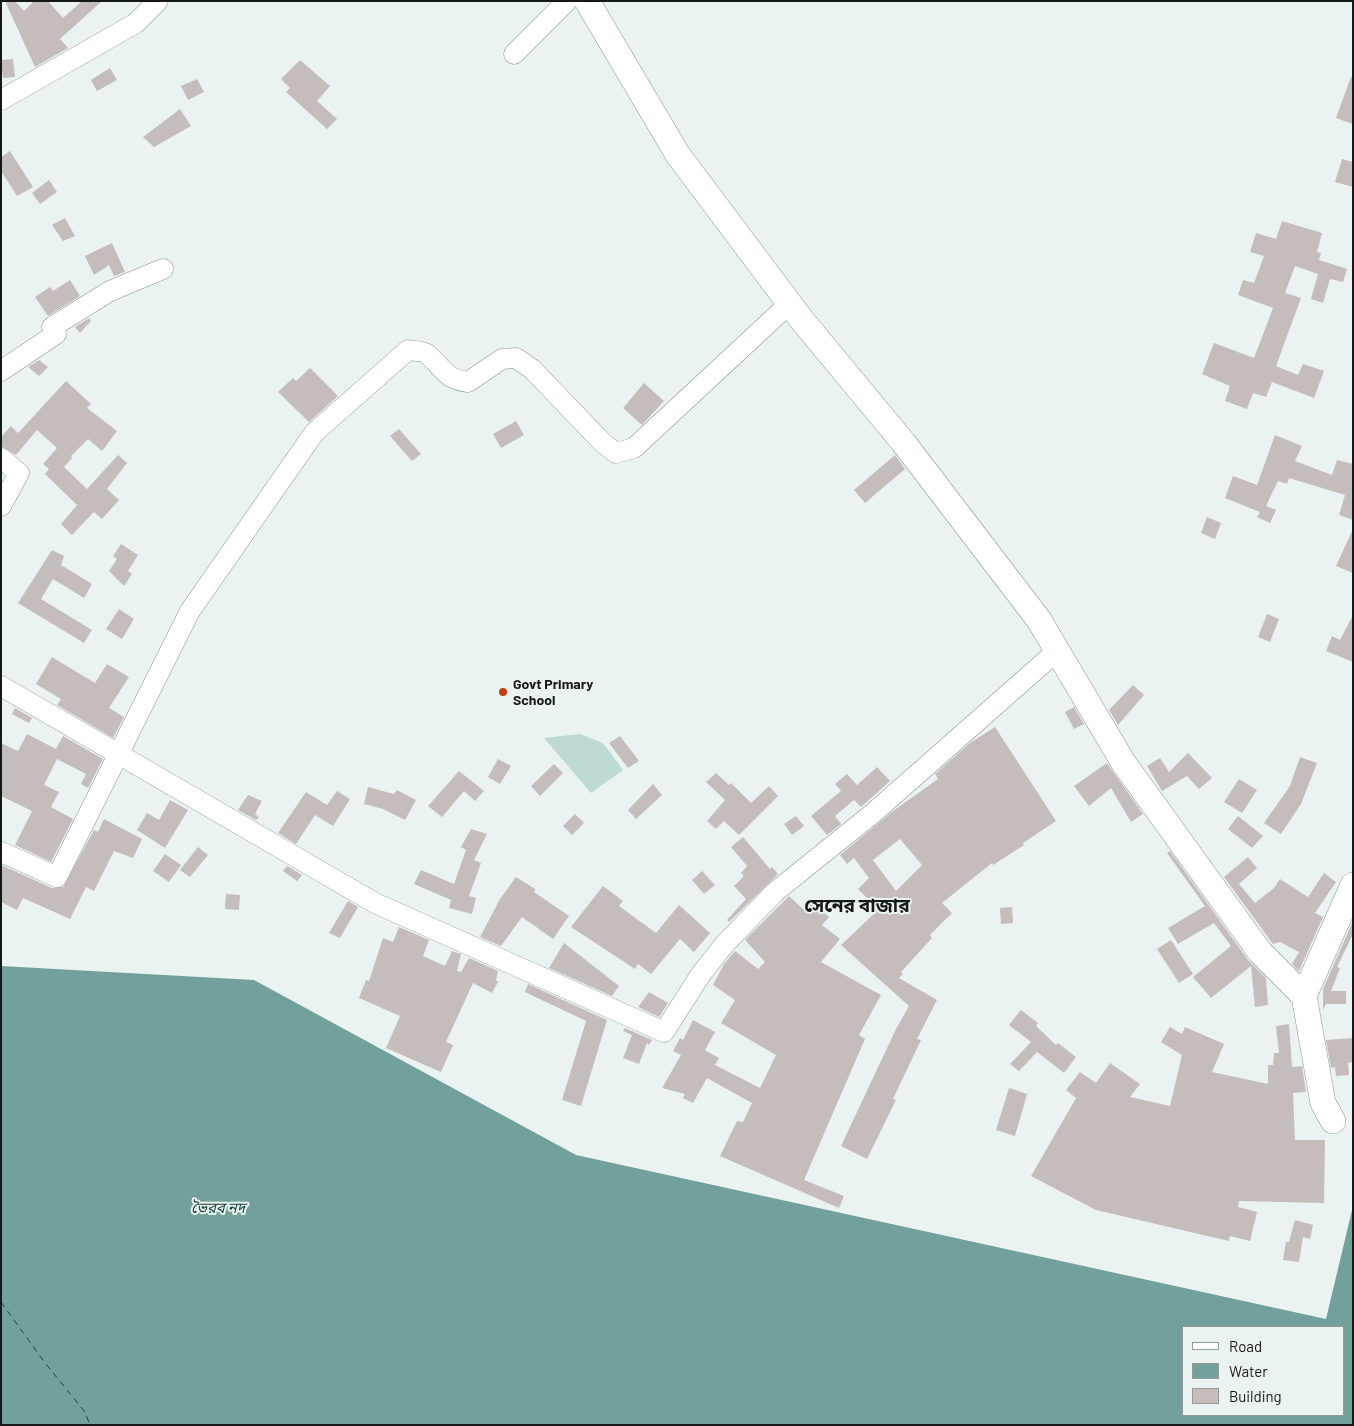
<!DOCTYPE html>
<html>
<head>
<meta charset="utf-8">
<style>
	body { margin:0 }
	#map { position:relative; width:1354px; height:1426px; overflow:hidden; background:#eaf3f1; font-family:Barlow,sans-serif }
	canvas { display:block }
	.frame { position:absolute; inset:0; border:2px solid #141817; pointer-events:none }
	.legend { position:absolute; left:1182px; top:1326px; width:162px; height:90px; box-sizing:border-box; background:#eaf3f1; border:1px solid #949b9a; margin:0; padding:6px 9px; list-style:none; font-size:15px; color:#141817 }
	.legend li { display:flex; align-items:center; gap:10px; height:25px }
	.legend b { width:25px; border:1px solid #949b9a }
</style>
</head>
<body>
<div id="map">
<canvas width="1354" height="1426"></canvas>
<div class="frame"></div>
<ul class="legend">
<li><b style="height:6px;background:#fff"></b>Road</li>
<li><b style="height:14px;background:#72a19b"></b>Water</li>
<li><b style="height:14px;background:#c5bdbb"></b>Building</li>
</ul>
</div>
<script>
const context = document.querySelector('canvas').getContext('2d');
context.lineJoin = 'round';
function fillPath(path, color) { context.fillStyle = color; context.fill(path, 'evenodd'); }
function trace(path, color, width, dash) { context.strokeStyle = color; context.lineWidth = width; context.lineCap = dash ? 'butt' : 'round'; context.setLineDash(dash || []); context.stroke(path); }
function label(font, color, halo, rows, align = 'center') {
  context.font = font + ' Barlow,"Noto Sans Bengali",sans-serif'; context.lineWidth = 4; context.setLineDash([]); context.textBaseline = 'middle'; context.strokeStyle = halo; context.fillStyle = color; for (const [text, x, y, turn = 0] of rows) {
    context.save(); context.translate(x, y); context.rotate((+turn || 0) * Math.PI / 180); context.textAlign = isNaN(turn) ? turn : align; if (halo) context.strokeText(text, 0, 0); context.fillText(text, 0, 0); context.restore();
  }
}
const green = new Path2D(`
	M580 734 603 743 623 770 591 793 544 738Z`);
const water = new Path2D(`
	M1 966 254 980 576 1155 1326 1319 1353 1206V1425H1ZM1183 1327H1343V1415H1183Z`);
const ferry = new Path2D(`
	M1 1302 45 1363 85 1412 90 1425`);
const building = new Path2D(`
	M5 1H15L24 11 34 1H48L63 18 82 1H102L60 39 68 48 35 67Z
	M13 59 15 77 3 78 1 60Z
	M300 60 330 86 317 101 337 119 327 129 286 92 290 88 281 79Z
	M110 68 117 80 97 91 91 80Z
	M1351 77H1353V124L1336 118Z
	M197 79 204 92 188 100 181 86Z
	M180 109 191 126 154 147 143 137Z
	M10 151 33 187 17 196 1 171V157Z
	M1342 159 1353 162V187L1335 182Z
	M49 180 57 192 40 204 32 193Z
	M65 218 75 236 63 241 52 225Z
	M1282 221 1322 233 1317 252 1321 253 1319 260 1347 269 1343 282 1330 279 1323 303 1311 299 1318 274 1295 266 1285 293 1301 298 1276 366 1298 375 1303 364 1324 371 1314 398 1272 382 1266 397 1253 393 1247 409 1225 401 1230 386 1202 374 1214 343 1254 358 1273 308 1238 295 1243 280 1254 283 1264 256 1250 252 1256 233 1276 239Z
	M112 243 125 272 114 276 109 265 94 275 85 256Z
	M70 280 80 296 48 316 35 297 50 287 53 291Z
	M89 318 91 321 80 333 75 327Z
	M39 360 48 367 39 376 28 367Z
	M310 368 338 396 309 422 278 392 293 378 296 381Z
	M66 381 91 404 87 408 117 431 102 451 88 439 71 456 72 458 64 467 87 489 118 455 127 463 107 489 119 500 102 519 94 512 72 535 61 524 77 505 45 474 49 469 43 464 57 448 37 430 16 455 1 446V437L11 426 18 433Z
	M644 383 664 401 642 425 623 408Z
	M516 421 524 435 501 448 493 434Z
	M399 429 421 454 412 461 390 436Z
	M1275 435 1302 446 1295 461 1332 475 1337 460 1353 464V520L1339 515 1345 495 1289 478 1287 484 1278 481 1266 506 1276 510 1270 523 1257 517 1260 512 1225 498 1233 476 1257 485Z
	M895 455 905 469 865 503 854 490Z
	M1207 517 1221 523 1215 539 1201 533Z
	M1353 529V573L1336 566Z
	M121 544 138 555 128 571 132 574 124 586 109 571 117 559 113 556Z
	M52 550 64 556 61 565 92 584 84 598 53 579 41 599 92 630 84 643 18 603Z
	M119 609 134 619 122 639 106 629Z
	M1267 614 1279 619 1270 642 1258 637Z
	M1353 615V662L1326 651 1332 636 1340 640Z
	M52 657 95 683 107 664 129 677 109 708 124 717 113 738 57 705 61 699 36 684Z
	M1133 685 1144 695 1118 725 1109 710Z
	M1074 707 1084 724 1074 729 1065 712Z
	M15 708 32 718 29 723 12 714Z
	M995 727 1056 821 1023 843 1024 845 993 865 992 863 942 903 952 913 930 935 932 938 901 972 903 974 899 978 937 1000 917 1039 921 1040 893 1099 896 1100 867 1159 841 1146 896 1029 909 1006 841 945 877 911 875 909 877 908 858 889 869 878 854 858 847 864 840 855 893 811 938 779 935 774 970 743ZM900 839 922 865 896 891 873 860Z
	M27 734 56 749 63 736 103 759 88 788 81 784 86 774 57 759 44 785 59 792 51 807 73 819 51 862 15 845 32 811 1 796V743L18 751Z
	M620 736 639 761 628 768 609 743Z
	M1188 753 1212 778 1199 789 1187 776 1162 791 1147 766 1160 758 1169 772Z
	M1300 757 1317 763 1301 804 1281 834 1264 823 1290 786Z
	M498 759 511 766 500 784 488 777Z
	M1107 763 1143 814 1131 822 1111 788 1089 806 1074 786Z
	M554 764 563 773 540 796 531 786Z
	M877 767 890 781 861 807 854 800 835 816 841 824 827 835 811 816 841 791 835 784 847 774 857 785Z
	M459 771 484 791 475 801 464 791 442 817 428 806Z
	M716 773 729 785 731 783 751 803 769 786 778 796 739 835 724 821 716 829 707 821 725 800 706 782Z
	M1239 779 1257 790 1242 813 1224 802Z
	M653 784 662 795 636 819 628 810Z
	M368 787 394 794 397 790 416 800 405 820 383 809 364 804Z
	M337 791 350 799 333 826 315 815 296 844 278 833 306 792 327 805Z
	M248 795 262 801 255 814 259 817 256 820 238 810Z
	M170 800 188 810 165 848 137 830 147 813 159 820Z
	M575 814 584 823 572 835 563 826Z
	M796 816 804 826 792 835 784 824Z
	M1238 816 1263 836 1252 848 1228 829Z
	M104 819 142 839 133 858 114 851 94 891 86 887 70 919 23 898 17 910 1 902V865L52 888 63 887 94 830 98 832Z
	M471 829 487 834 474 860 481 863 469 896 476 898 472 914 449 908 451 900 414 884 421 870 454 884 466 850 461 847Z
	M743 837 770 869 772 867 778 874 729 922 727 920 746 899 734 886 744 876 741 873 747 866 731 847Z
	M198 847 208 855 190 877 180 870Z
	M1170 851 1248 960 1266 978 1268 1005 1255 1007 1251 966 1211 998 1193 977 1231 946 1214 923 1178 944 1168 928 1205 906 1167 853Z
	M165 854 181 865 169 882 153 871Z
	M1248 857 1257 868 1239 884 1255 903 1274 888 1280 879 1308 897 1324 873 1336 882 1315 913 1323 917 1299 971 1292 964 1299 952 1280 942 1273 944 1224 877Z
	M287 866 302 875 297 881 283 871Z
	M702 871 715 885 704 894 692 880Z
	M516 877 535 889 534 892 569 916 553 939 522 917 501 946 480 937 500 899Z
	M603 886 623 901 619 906 656 933 679 905 710 933 694 952 680 939 651 974 638 964 635 969 571 927Z
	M226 894 240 895 239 910 225 909Z
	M789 896 803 909 810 900 829 917 822 925 840 939 821 962 881 995 859 1035 865 1039 804 1180 844 1196 839 1208 720 1156 737 1121 743 1122 752 1103 707 1078 693 1103 683 1098 685 1094 662 1088 681 1055 673 1051 680 1038 683 1040 693 1020 715 1032 705 1050 719 1058 715 1065 760 1088 776 1055 721 1023 735 1000 713 985 724 964 735 951 758 969 765 962 745 940Z
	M348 901 358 907 340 938 329 933Z
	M1012 907 1013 923 1001 924 1000 908Z
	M1353 921V934L1337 967 1340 968 1331 991H1346V1004H1326L1323 1010V989Z
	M399 927 429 940 423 956 445 966 452 951 461 954 457 971 461 972 469 958 498 971 496 980 498 982 492 993 473 983 446 1042 453 1045 441 1072 386 1048 400 1016 359 998 366 980 369 981 383 938 393 942Z
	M1171 940 1193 974 1179 983 1157 949Z
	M564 943 619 986 612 996 549 968Z
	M528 984 607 1020 581 1106 562 1100 586 1021 525 992Z
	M649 992 668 1003 659 1017 638 1007Z
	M1021 1010 1038 1023 1036 1026 1056 1045 1058 1043 1076 1057 1064 1073 1037 1052 1019 1071 1010 1064 1031 1042 1009 1025Z
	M1289 1024 1292 1067 1302 1066 1306 1092 1293 1093 1295 1140H1325L1324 1203 1239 1201 1238 1207 1257 1212 1250 1241 1230 1236 1229 1241 1096 1210 1031 1176 1076 1098 1066 1090 1080 1072 1096 1083 1110 1063 1140 1084 1130 1097 1170 1106 1182 1055 1161 1042 1170 1027 1182 1034 1185 1027 1224 1044 1212 1072 1268 1084V1065H1273L1274 1053H1279L1276 1026Z
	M625 1028 652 1040 649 1045 647 1043 639 1064 623 1058 632 1035 623 1031Z
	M1353 1038V1062L1348 1063 1349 1075 1336 1076 1335 1067 1331 1068 1326 1040Z
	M1009 1088 1027 1094 1015 1136 996 1130Z
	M1295 1220 1313 1225 1310 1239 1303 1237 1299 1262 1283 1260 1286 1242H1289Z`);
const minor = new Path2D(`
	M514 54 567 1
	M1 100 136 23 158 1
	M1 371 56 334 52 327 110 291 163 269
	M1 458 19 473 1 506
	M1 686 375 903 664 1032 701 974 724 945 775 892 872 814 1057 651
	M1 852 57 877 190 611 314 433 408 350C414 351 423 351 427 354 444 368 444 379 468 382L502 359 516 358 532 369 603 443 616 453 634 448 789 304`);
const major = new Path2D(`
	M587 1 678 155 801 319 903 442 1039 620 1123 762 1260 952 1304 996 1323 1103 1333 1121
	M1304 996 1353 885`);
const markers = [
	[503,692,5,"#c53c13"]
];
const poiNames = [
	["Govt Primary",513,684],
	["School",513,700]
];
const waterNames = [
	["ভৈরব নদ",218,1208]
];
const districtNames = [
	["সেনের বাজার",857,906]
];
fillPath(green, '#bddad5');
fillPath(water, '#72a19b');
trace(ferry, '#17443f', 1, [6, 5]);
fillPath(building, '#c5bdbb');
trace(minor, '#8a9291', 21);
trace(major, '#8a9291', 26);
trace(minor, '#fff', 20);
trace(major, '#fff', 25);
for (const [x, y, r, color] of markers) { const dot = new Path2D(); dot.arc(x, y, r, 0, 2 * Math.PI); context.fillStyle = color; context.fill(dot); trace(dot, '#eaf3f1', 2); }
label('bold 14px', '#141817', '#eaf3f1', poiNames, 'left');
label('italic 15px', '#17443f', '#eaf3f1', waterNames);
label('bold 19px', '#141817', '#eaf3f1', districtNames);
</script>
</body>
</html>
